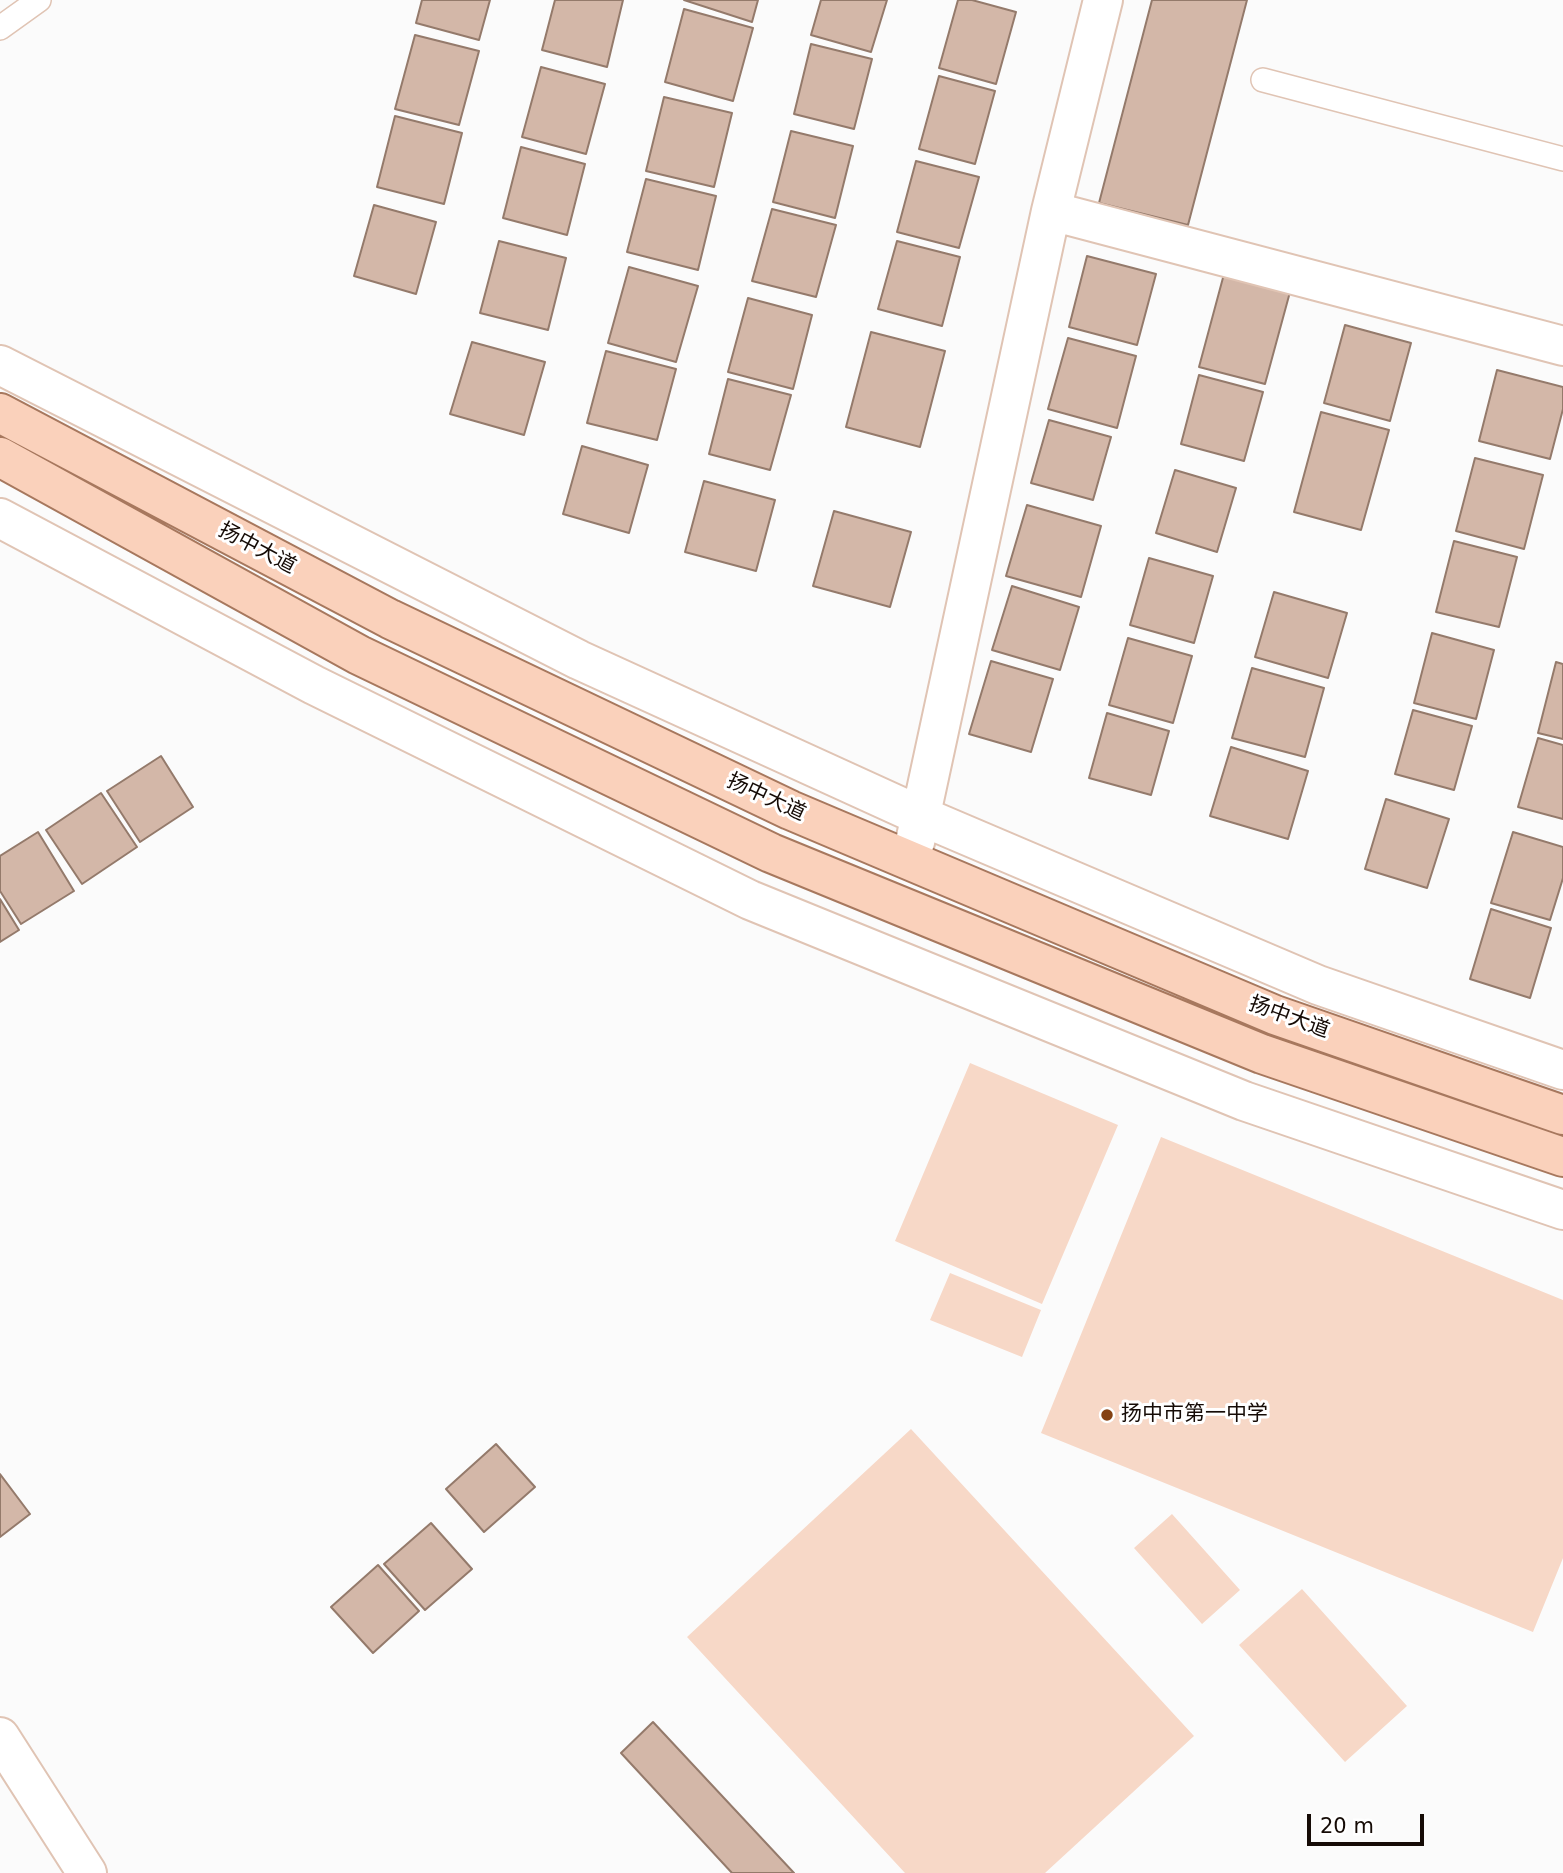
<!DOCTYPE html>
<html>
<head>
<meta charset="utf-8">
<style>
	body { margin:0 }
	#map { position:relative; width:1563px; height:1873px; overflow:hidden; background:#fbfbfb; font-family:"DejaVu Sans",sans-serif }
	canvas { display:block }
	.scale { position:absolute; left:1307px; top:1814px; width:117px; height:32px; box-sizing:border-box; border:4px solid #150b06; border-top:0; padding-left:9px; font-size:21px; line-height:24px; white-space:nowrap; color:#150b06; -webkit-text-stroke:5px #fff; paint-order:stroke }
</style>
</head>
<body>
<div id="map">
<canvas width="1563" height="1873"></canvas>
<div class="scale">20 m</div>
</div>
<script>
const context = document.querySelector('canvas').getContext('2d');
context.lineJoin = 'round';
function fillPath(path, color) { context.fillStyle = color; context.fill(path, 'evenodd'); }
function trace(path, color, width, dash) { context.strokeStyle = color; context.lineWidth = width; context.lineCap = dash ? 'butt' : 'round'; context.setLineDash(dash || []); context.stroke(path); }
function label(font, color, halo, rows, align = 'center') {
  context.font = font + ' "DejaVu Sans","Noto Sans SC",sans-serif'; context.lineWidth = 6; context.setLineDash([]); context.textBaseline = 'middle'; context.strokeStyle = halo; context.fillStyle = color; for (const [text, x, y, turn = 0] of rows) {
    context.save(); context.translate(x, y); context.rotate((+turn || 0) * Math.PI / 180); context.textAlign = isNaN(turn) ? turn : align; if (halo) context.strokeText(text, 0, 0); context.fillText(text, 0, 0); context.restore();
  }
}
const green = new Path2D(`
	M970 1063 1118 1125 1042 1304 895 1241Z
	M1161 1137 1563 1300V1558L1533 1632 1041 1433Z
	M950 1273 1041 1310 1022 1357 930 1320Z
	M911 1429 1194 1736 1045 1873H905L687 1637Z
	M1172 1514 1240 1590 1202 1624 1134 1548Z
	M1302 1589 1407 1706 1345 1762 1239 1645Z`);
const building = new Path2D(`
	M422 0H490L479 40 416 23Z
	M555 0H623L607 67 542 50Z
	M684 0H758L752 22Z
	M821 0H887L871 52 811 35Z
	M958 0H972L1016 12 996 84 939 68Z
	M1152 0H1247L1188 225 1099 203Z
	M684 9 753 28 733 101 665 82Z
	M415 35 479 51 459 125 395 109Z
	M811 44 872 59 854 129 794 114Z
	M541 67 605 84 586 154 522 137Z
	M939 76 995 91 975 164 919 149Z
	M664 97 732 113 714 187 646 171Z
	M395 116 462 133 444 204 377 187Z
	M791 131 853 146 835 218 773 202Z
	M521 147 585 164 567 235 503 218Z
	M916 161 979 177 959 248 897 232Z
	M646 179 716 196 698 270 627 252Z
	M374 205 436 222 416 294 354 276Z
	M772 209 836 225 816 297 752 281Z
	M499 241 566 258 548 330 480 313Z
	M897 241 960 257 942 326 878 309Z
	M1087 256 1156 274 1137 345 1069 327Z
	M629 267 698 286 676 362 608 343Z
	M1224 274 1290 292 1265 384 1199 367Z
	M748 298 812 315 793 389 728 372Z
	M1345 325 1411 343 1390 421 1324 403Z
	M871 332 945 351 920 447 846 427Z
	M1068 338 1136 356 1117 428 1048 409Z
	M472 342 545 362 524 435 450 414Z
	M606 351 676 369 657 440 587 423Z
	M1497 370 1563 387V409L1550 459 1479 441Z
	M1199 375 1263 392 1244 461 1181 444Z
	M728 379 791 395 770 470 709 454Z
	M1321 412 1389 430 1361 530 1294 512Z
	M1049 420 1111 437 1093 500 1031 483Z
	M582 446 648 465 629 533 563 514Z
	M1475 458 1543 475 1524 549 1456 531Z
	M1175 470 1236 488 1217 552 1156 533Z
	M704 481 775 500 756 571 685 552Z
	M1027 505 1101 526 1081 597 1006 576Z
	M834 511 911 532 890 607 813 586Z
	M1454 541 1517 557 1499 627 1436 612Z
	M1149 558 1213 576 1194 643 1130 625Z
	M1012 586 1079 607 1060 670 992 650Z
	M1274 592 1347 613 1328 678 1255 657Z
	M1432 633 1494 650 1476 719 1414 703Z
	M1128 638 1192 656 1173 723 1109 705Z
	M991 661 1053 679 1031 752 969 734Z
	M1556 662 1563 664V739L1538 733Z
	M1252 668 1324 688 1305 757 1232 738Z
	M1413 710 1472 726 1454 790 1395 774Z
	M1107 713 1169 731 1151 795 1089 778Z
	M1538 738 1563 745V819L1518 807Z
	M1231 747 1308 771 1288 839 1210 816Z
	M161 756 193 807 140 842 107 791Z
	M101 793 137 847 82 884 46 830Z
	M1386 799 1449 819 1427 888 1365 869Z
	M38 832 74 891 21 924 0 891V856Z
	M1513 832 1563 847V878L1550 920 1491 903Z
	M0 899 19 930 0 942Z
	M1491 909 1551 928 1530 998 1470 979Z
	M496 1444 535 1487 484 1532 446 1489Z
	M0 1474 30 1514 0 1537Z
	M431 1523 472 1569 425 1610 384 1564Z
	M378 1565 419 1611 373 1653 331 1607Z
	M653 1722 794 1873H732L621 1753Z`);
const service = new Path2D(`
	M0 28 39 0
	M1263 80 1563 159`);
const minor = new Path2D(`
	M1051 211 1563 346
	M0 365 579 660 921 816 1318 985 1563 1070
	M0 518 314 685 750 900 1244 1101 1563 1210
	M915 842 1051 211 1103 0`);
const tertiary = new Path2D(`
	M0 1737 87 1873`);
const primary = new Path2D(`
	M0 413 390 619 790 810 1275 1015 1563 1115
	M0 457 359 655 771 853 1262 1054 1563 1157`);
const markers = [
	[1107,1415,7,"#854213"]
];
const streetNames = [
	["扬中大道",257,549,28],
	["扬中大道",766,798,25],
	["扬中大道",1289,1018,20]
];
const poiNames = [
	["扬中市第一中学",1121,1415]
];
fillPath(green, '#f7d8c7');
fillPath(building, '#d3b7a8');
trace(building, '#947a6b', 2);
trace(service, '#e0c4b4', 26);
trace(minor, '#e0c4b4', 42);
trace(tertiary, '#e0c4b4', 42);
trace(primary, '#a7785e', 42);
trace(service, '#fff', 23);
trace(minor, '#fff', 38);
trace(tertiary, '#fff', 38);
trace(primary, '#fad1bb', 38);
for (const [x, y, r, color] of markers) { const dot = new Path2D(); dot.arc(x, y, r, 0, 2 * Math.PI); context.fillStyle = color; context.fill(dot); trace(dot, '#fff', 2.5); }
label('21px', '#150b06', '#fff', streetNames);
label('21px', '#150b06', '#fff', poiNames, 'left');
</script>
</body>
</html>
